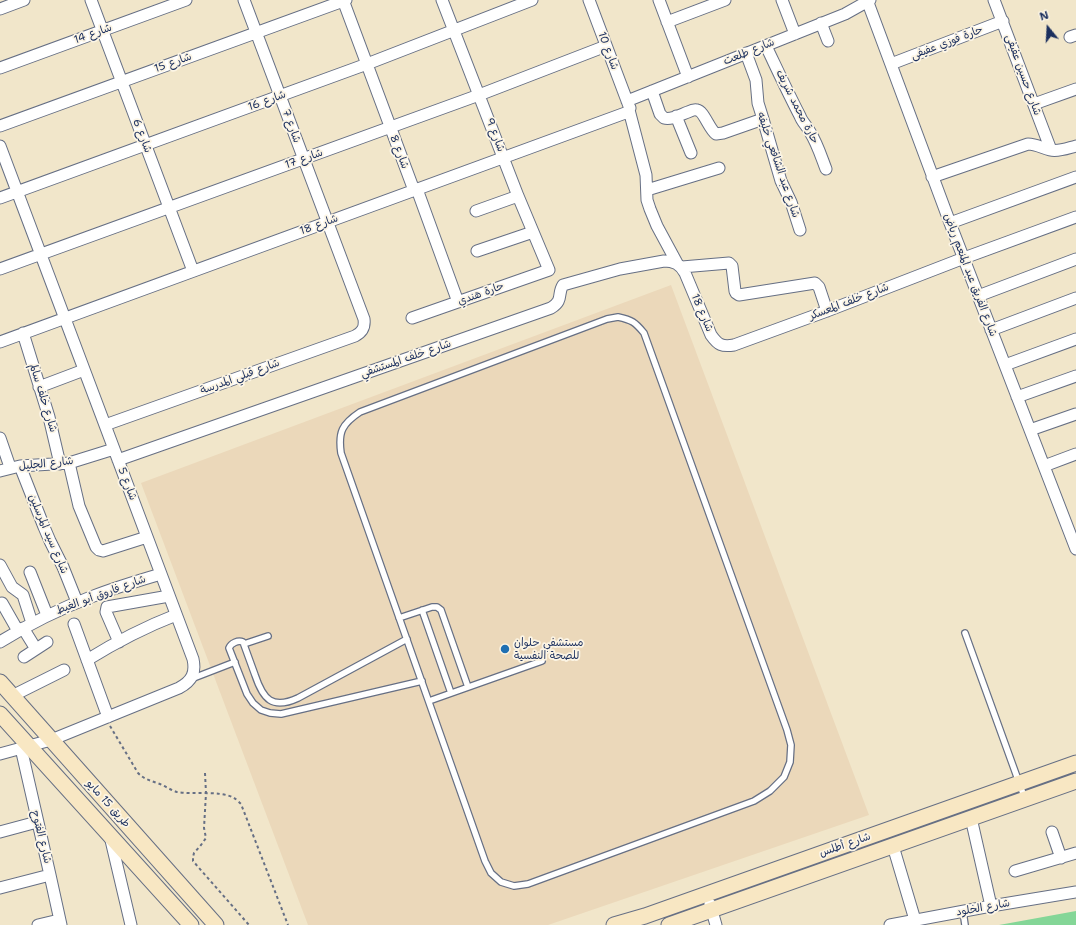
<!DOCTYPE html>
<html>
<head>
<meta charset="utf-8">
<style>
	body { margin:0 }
	#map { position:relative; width:1076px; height:925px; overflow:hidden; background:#f1e6ca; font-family:"Shantell Sans",sans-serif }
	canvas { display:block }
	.north { position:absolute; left:1028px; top:8px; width:40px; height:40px; -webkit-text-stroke:3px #fcf5e5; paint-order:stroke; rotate:342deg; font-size:11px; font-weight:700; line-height:16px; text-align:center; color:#1b2f5e }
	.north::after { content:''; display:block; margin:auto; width:14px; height:18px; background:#1b2f5e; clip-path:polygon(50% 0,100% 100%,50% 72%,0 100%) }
</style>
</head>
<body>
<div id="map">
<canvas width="1076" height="925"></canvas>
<div class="north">N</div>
</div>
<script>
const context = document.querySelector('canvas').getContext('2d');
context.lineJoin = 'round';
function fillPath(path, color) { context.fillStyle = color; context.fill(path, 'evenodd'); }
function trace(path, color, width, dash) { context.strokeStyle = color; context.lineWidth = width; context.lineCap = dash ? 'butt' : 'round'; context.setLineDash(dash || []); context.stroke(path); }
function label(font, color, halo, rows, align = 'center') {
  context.font = font + ' "Shantell Sans","Playpen Sans Arabic",sans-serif'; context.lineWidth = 3.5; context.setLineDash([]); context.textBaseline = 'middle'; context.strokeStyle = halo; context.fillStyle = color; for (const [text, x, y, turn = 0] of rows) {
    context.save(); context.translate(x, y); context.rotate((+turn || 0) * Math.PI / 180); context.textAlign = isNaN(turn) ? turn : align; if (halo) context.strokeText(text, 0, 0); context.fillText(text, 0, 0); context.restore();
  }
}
const built = new Path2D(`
	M671 285 869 815 548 925H308L141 483Z`);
const green = new Path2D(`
	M1076 911V925H999Z`);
const path = new Path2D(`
	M110 726 138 773C144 779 149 780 157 783 164 785 170 790 177 792 193 795 220 790 234 798 236 799 239 802 241 804L288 925
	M205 773 206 793 204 828 206 838 201 845 194 853 193 857V861L249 925`);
const lane = new Path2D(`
	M618 317C632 320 635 322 644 333L787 730 791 745 790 762 784 777 770 791 754 801 528 884 514 886 501 882 491 873 485 861 341 453C338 432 342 424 360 412L607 319Z
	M422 610 451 693
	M399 618 432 607H437L441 610 468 687
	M965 633 1025 799
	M407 639 298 698C272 710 263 699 255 675 251 664 247 653 243 642 238 640 231 643 229 648L247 694 253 703 261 710 270 713 281 714 422 681
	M244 644 268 636
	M191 679 235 662
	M429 701 542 661
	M963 911 965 925`);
const street = new Path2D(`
	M91 0 193 271
	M343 0 412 185 418 192 458 302
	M659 0 688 77
	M782 0 795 34
	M867 0 950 223 1076 549
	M994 0 1051 150
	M0 9 24 0
	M667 22 725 0
	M821 23 828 41
	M1070 37 1076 35
	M766 46C777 69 788 93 800 116 802 122 807 126 810 132 817 143 821 156 826 169
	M746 53 756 80 758 103 763 119 781 181 791 202 800 230
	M891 64 1003 21
	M0 68 186 0
	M652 91 660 114 664 118C671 120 680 115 688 112 690 111 694 109 697 110 704 111 709 129 716 134L723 133 763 119
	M627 101 845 14 870 0
	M1034 104 1076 89
	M629 110 646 175 647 200 650 209 657 226 677 263
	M676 116 691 153
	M0 126 346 0
	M0 146 193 659C196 673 192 681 179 688L51 740 0 754
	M932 177 1028 144C1036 144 1042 148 1050 150 1059 152 1068 148 1076 146
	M647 190 719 168
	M0 198 367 64 532 0
	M476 211 518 196
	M950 223 1076 177
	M477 251 533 232
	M682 267 729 263 732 266 735 291 736 293 739 295 815 283 819 287 827 311
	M0 269 479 95 606 46
	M978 296 1076 259
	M412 318 549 270 518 196 442 0
	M991 330 1076 298
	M23 333 49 417 60 464
	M0 342 628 112 630 108 629 106 589 0
	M1005 365 1076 339
	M39 387 84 370
	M1017 397 1076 376
	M105 425 355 336C363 332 365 327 364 319L244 0
	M1030 430 1076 414
	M0 438 10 467
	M118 460 551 308C564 300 557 294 563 285L620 269 664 261C674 261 680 264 685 273L711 335C718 345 722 347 734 345L827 311 964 258 1076 217
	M69 463 79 506 96 547 99 550 103 551 147 537
	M20 466 44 527 50 541 63 567 77 602
	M1044 466 1076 454
	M0 471 20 466 69 463 114 449
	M0 565 12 587 23 595 32 623
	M30 572 47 615
	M2 603 18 631
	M74 624 108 717
	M23 628 36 649
	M0 642C29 624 59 609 91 597 114 588 137 581 161 574
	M119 642 106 612 107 607 169 596
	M24 657 47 642
	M87 660C116 642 145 627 176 615
	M12 696 64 670
	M21 748 50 875 61 925
	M971 818 991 906
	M0 832 37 822
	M1052 832 1061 858
	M110 836 131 925
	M893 846 915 920
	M1015 871 1076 853
	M0 888 50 875
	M710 904 716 925
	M38 925 59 920
	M890 925 991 906 1076 892`);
const secondary = new Path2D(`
	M0 682 216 925
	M0 714 191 925
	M614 925 645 916 1076 763
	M669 925 1076 781`);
const markers = [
	[505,649,5,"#1f6fb2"]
];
const streetNames = [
	["شارع 14",93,34,-20],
	["حارة فوزي عفيفى",947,43,-21],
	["شارع 10",608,51,69],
	["شارع طلعت",749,52,-22],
	["شارع 15",173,63,-20],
	["شارع حسين عفيفى",1023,75,70],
	["شارع 16",267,101,-20],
	["حارة محمد شريف",797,107,63],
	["شارع 7",291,126,70],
	["شارع 9",495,135,69],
	["شارع 6",142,136,69],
	["شارع 8",399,152,69],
	["شارع 17",304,159,-20],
	["شارع عبد الشافعي خليفه",778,165,71],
	["شارع 18",319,225,-20],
	["شارع الفريق عبد المنعم رياض",970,275,69],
	["حارة هندي",481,294,-20],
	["شارع خلف المعسكر",849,302,-21],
	["شارع 18",702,313,67],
	["شارع خلف المستشفي",406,359,-19],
	["شارع قبلي المدرسة",240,377,-20],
	["شارع خلف سالم",43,398,73],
	["شارع الجليل",46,464,-6],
	["شارع 5",127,484,69],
	["شارع سيد المرسلين",48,534,67],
	["شارع فاروق أبو الغيط",101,595,-20],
	["طريق 15 مايو",108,804,48],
	["شارع الفتوح",41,837,76],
	["شارع أطلس",845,845,-19],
	["شارع الخلود",983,908,-10]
];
const poiNames = [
	["مستشفي حلوان",514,643],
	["للصحة النفسية",514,656]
];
fillPath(built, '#ebd8ba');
fillPath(green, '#84d697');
trace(lane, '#666f84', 8);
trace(street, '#666f84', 13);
trace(secondary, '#666f84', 17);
trace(path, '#666f84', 2, [3, 3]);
trace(lane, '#fff', 5.5);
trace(street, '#fff', 11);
trace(secondary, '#f8e7c3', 15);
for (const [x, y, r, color] of markers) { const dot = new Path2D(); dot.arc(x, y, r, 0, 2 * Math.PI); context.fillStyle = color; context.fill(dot); trace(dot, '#fcf5e5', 1.5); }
label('11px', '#1b2f5e', '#fcf5e5', streetNames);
label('11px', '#1b2f5e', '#fcf5e5', poiNames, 'left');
</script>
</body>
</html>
